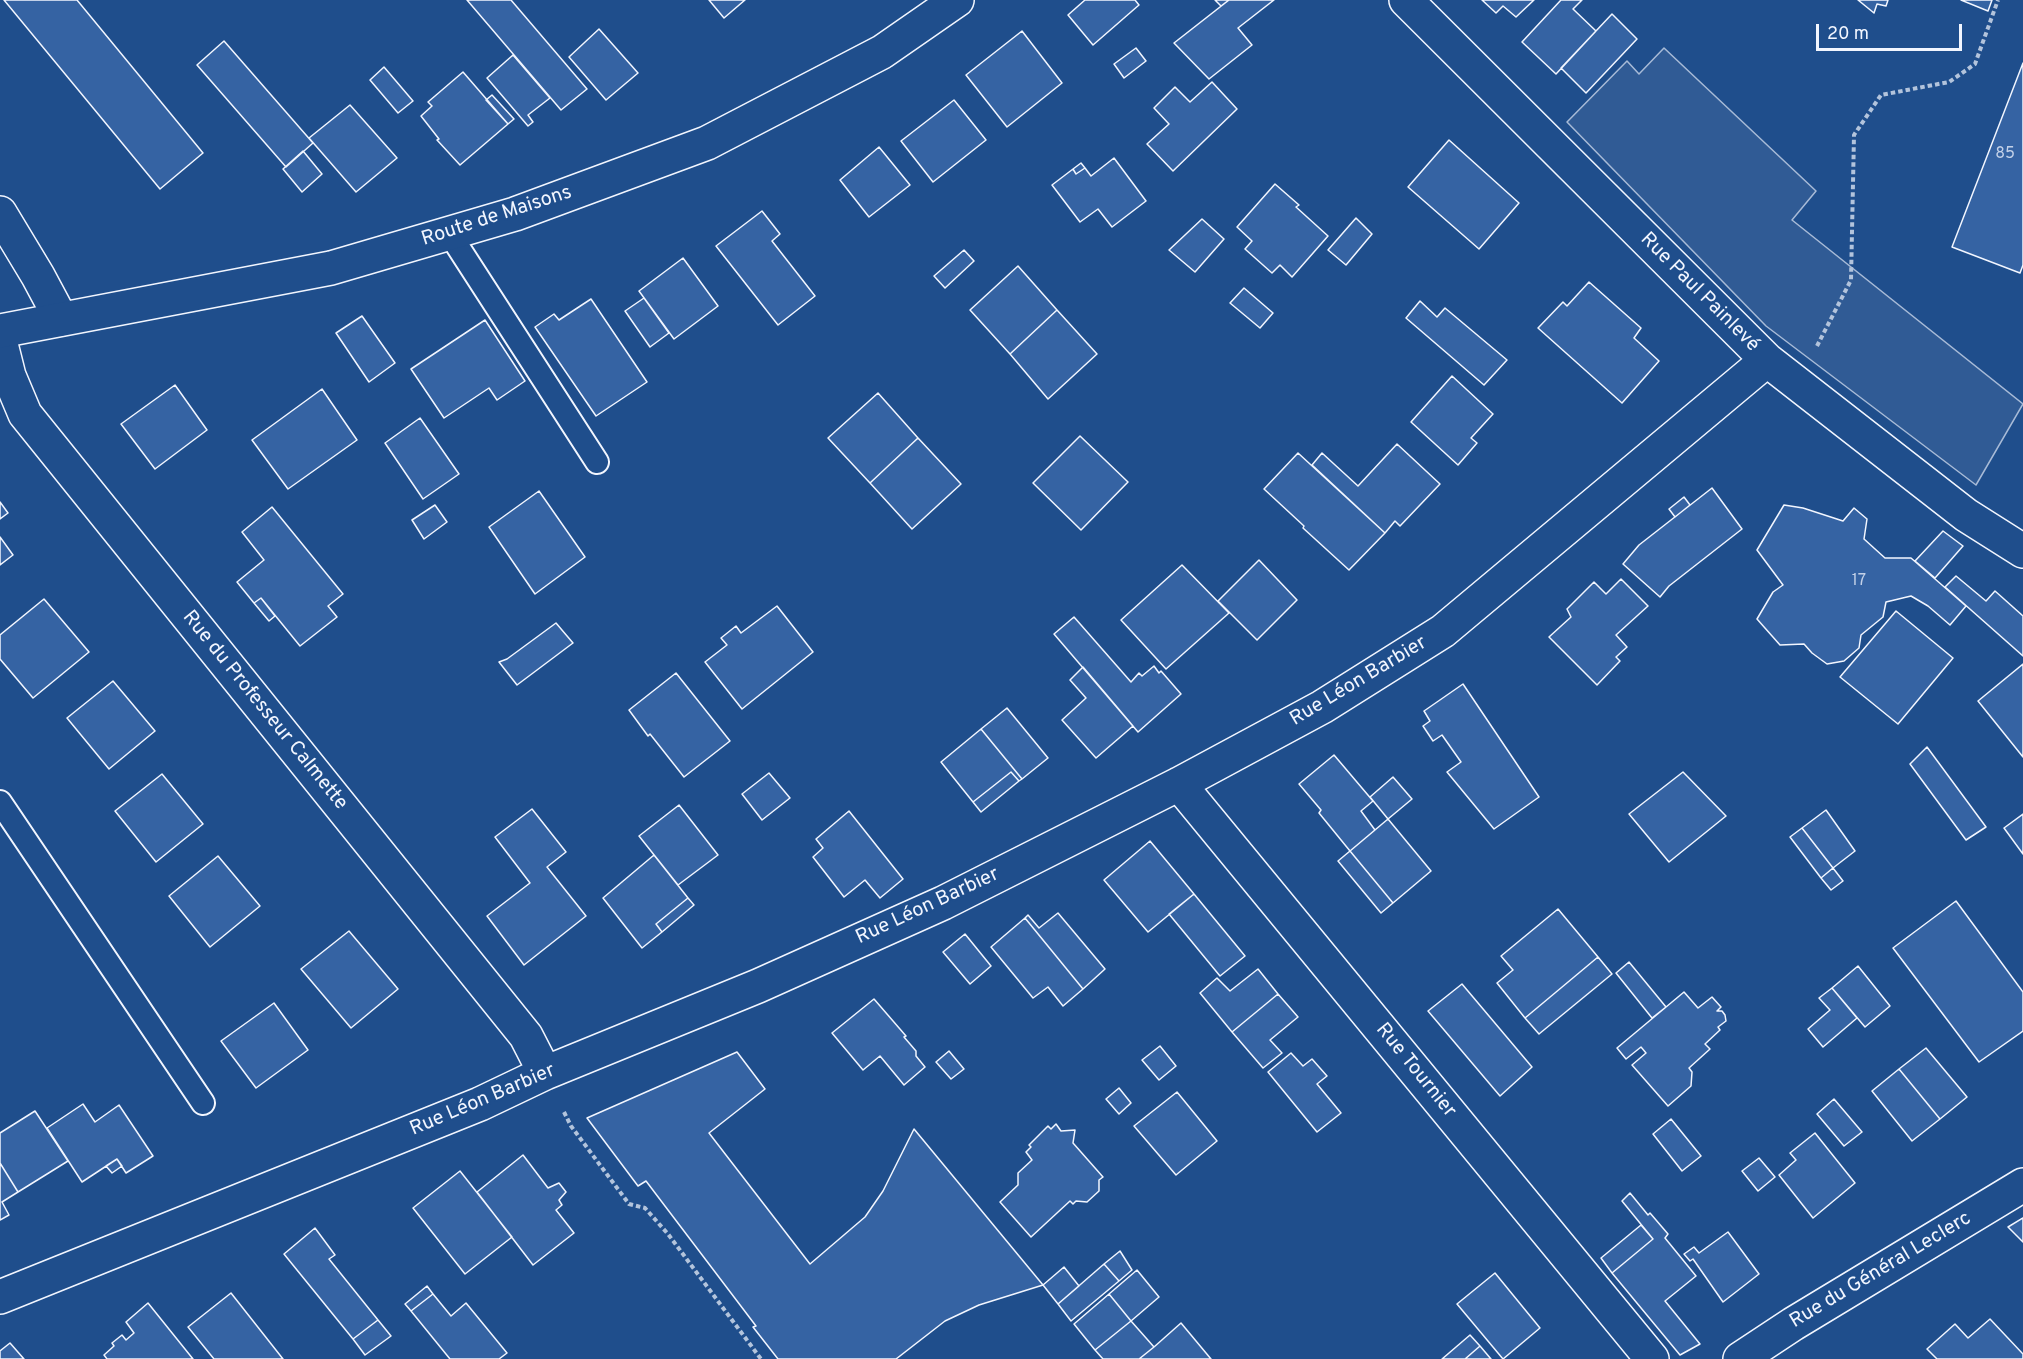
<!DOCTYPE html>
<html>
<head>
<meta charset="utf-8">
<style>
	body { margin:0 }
	#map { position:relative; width:2023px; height:1359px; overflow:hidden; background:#1f4e8c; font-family:Overpass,sans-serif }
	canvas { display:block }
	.scale { position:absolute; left:1816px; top:24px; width:146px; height:27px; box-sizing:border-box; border:3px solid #f2f6ff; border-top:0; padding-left:8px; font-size:18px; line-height:21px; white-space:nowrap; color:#f2f6ff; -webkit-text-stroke:4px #1f4e8c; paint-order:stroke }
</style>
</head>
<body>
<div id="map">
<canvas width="2023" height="1359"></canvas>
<div class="scale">20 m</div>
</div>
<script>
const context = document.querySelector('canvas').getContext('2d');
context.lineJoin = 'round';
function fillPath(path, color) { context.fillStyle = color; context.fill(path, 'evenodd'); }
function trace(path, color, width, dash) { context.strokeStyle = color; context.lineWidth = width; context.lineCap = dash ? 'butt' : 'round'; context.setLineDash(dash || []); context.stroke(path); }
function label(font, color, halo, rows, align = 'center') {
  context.font = font + ' Overpass,sans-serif'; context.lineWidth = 4.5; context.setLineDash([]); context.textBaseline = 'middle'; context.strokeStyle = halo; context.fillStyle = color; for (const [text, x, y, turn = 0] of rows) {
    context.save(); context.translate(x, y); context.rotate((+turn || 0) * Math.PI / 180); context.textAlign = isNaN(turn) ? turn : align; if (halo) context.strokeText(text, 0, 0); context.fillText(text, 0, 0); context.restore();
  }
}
const parking = new Path2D(`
	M1664 48 1816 191 1792 220 2023 404 1976 485 1766 326 1567 122 1627 61 1639 74Z`);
const building = new Path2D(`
	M4 0H77L203 153 160 189Z
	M467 0H511L587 89 561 110Z
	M709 0H745L724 18Z
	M1085 0H1135L1139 5 1093 45 1068 15Z
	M1215 0H1229L1221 6Z
	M1229 0H1274L1238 28 1252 45 1209 79 1174 43Z
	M1482 0H1534L1516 17 1503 6 1496 13Z
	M1561 0H1582L1573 9 1596 31 1556 74 1522 42Z
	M1858 0H1888L1886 6 1877 4 1874 13Z
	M1961 0H1992L1988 11Z
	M1612 14 1637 39 1586 93 1561 68Z
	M599 29 638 73 606 100 569 57Z
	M1022 31 1062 83 1007 127 966 75Z
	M224 41 313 143 286 167 197 65Z
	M1136 48 1146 61 1124 78 1114 64Z
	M513 55 550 98 528 115 533 122 528 126 487 78Z
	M2023 63V265L2020 273 1952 247Z
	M384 67 413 101 398 113 370 80Z
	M463 72 508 124 460 165 437 140 439 139 421 116 432 106 428 102Z
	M1212 82 1237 109 1173 171 1147 144 1169 124 1154 108 1175 87 1190 102Z
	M492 95 514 119 508 124 486 100Z
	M954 100 986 140 933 182 901 141Z
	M350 105 397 158 356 192 309 138Z
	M1449 140 1519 203 1479 249 1408 187Z
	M879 147 910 185 869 217 840 180Z
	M303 151 322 174 302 192 283 169Z
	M1114 158 1146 201 1112 227 1098 209 1080 222 1052 185 1073 169 1076 174 1085 168 1091 176Z
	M1081 163 1085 168 1076 174 1073 169Z
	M1275 184 1299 205 1296 207 1328 236 1292 277 1280 265 1272 273 1245 249 1252 241 1237 227Z
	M762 211 780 234 772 241 815 296 778 325 716 246Z
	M1356 218 1372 234 1346 265 1328 250Z
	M1202 219 1224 239 1195 272 1169 250Z
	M964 250 974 261 945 288 934 276Z
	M683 258 718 306 674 339 639 291Z
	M1018 266 1057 310 1010 354 970 310Z
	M1589 282 1641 328 1634 338 1659 361 1622 403 1538 328 1563 302 1567 306Z
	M1244 288 1273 313 1260 328 1230 303Z
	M644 298 669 333 650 347 625 311Z
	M591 299 647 382 596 416 535 327 554 314 559 320Z
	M1420 301 1437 317 1445 308 1507 360 1484 385 1406 318Z
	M1057 310 1097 354 1048 399 1010 354Z
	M362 316 395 363 369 382 336 333Z
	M485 320 525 381 497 400 489 388 444 418 411 369Z
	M1452 376 1493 414 1471 438 1477 443 1458 465 1411 422Z
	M175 385 207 430 155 469 121 424Z
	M322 389 357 440 288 489 252 440Z
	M878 393 918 438 870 483 828 438Z
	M420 418 459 474 423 499 385 443Z
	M1080 436 1128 482 1081 530 1033 483Z
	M918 438 961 484 912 529 870 483Z
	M1397 444 1440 484 1400 526 1395 521 1385 533 1312 465 1322 453 1358 486Z
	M1298 453 1385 533 1349 570 1303 528 1304 526 1264 489Z
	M1712 488 1742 529 1669 586 1660 597 1623 564 1639 545Z
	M539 491 585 557 535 594 489 527Z
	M1684 497 1690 505 1675 517 1669 509Z
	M0 502 8 513 0 519Z
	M435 505 447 522 424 539 412 520Z
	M1784 505 1803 508 1843 521 1854 508 1867 519 1864 539 1885 558H1911L1966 606 1950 625 1928 606 1911 596 1886 602 1883 617 1861 635 1859 648 1844 661 1827 664 1812 653 1804 644 1780 645 1757 619 1773 592 1783 585 1757 550Z
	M272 507 343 594 328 606 337 617 300 646 261 598 254 603 237 582 264 560 242 532Z
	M1943 531 1963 546 1935 578 1915 561Z
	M0 537 13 555 0 565Z
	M1259 560 1297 600 1257 640 1218 601Z
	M1182 565 1229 613 1166 669 1121 620Z
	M1956 576 1986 601 1995 591 2023 616V656L1945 587Z
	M1621 579 1648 606 1616 635 1627 647 1616 657 1620 661 1597 685 1549 637 1571 617 1567 609 1594 582 1606 594Z
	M261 598 275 616 269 621 254 603Z
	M44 599 89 652 33 698 0 659V635Z
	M777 606 813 652 742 709 705 662 727 645 721 638 736 626 741 633Z
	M1896 611 1953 658 1898 724 1840 677Z
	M1074 617 1131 682 1139 673 1142 676 1154 666 1159 673 1161 671 1181 694 1138 732 1054 634Z
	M556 623 573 643 517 685 499 662 507 659Z
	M2023 664V757L1978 701Z
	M1083 667 1133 726 1096 758 1062 720 1086 698 1070 680Z
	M676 673 730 741 684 777 650 734 648 736 629 710Z
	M113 681 155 731 109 769 67 718Z
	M1463 684 1539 797 1494 829 1447 772 1461 762 1442 735 1433 741 1423 726 1430 721 1424 711Z
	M1007 708 1048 758 1022 779 981 729Z
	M981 729 1022 779 1019 781 1011 772 973 802 941 762Z
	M1927 747 1986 827 1966 840 1910 764Z
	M1334 755 1373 801 1361 811 1375 830 1350 851 1319 813 1321 810 1299 784Z
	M1011 772 1019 781 981 812 973 802Z
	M1683 772 1726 816 1669 862 1629 814Z
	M769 773 790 798 762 820 742 794Z
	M162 774 203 824 156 862 115 811Z
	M1393 777 1412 799 1388 819 1370 797Z
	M679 805 718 855 678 885 639 836Z
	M532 809 566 852 547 867 586 916 524 965 487 916 530 883 495 837Z
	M1826 810 1855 851 1833 868 1802 828Z
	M849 811 903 879 880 898 865 880 844 897 813 857 823 848 816 839Z
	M2023 814V854L2004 828Z
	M1388 819 1431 871 1393 903 1350 851Z
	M1802 828 1833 868 1821 878 1790 837Z
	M1150 841 1194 894 1148 932 1104 880Z
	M1350 851 1393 903 1381 913 1338 861Z
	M654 855 688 898 656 924 662 932 642 948 603 898Z
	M218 856 260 906 210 947 169 896Z
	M1833 868 1843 881 1831 890 1821 878Z
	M1194 894 1245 956 1220 976 1169 914Z
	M688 898 694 905 662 932 656 924Z
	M1956 901 2023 992V1031L1979 1062 1893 948Z
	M1558 909 1598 957 1525 1018 1497 983 1513 970 1501 956Z
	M1058 913 1105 969 1083 989 1025 918 1028 915 1039 928Z
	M1025 918 1083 989 1063 1006 1048 987 1033 998 991 947Z
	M349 931 398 989 351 1028 301 969Z
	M965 934 991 966 970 984 943 952Z
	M1598 957 1612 974 1539 1034 1525 1018Z
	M1629 962 1666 1007 1652 1018 1616 973Z
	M1858 966 1890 1006 1865 1027 1832 988Z
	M1258 969 1278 994 1232 1032 1200 993 1217 978 1230 991Z
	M1462 984 1532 1067 1500 1096 1428 1011Z
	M1832 988 1857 1018 1823 1047 1808 1029 1830 1010 1819 998Z
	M1684 992 1698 1008 1712 997 1721 1007 1717 1011H1722L1725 1015 1726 1021 1718 1027 1720 1030 1705 1044 1710 1049 1689 1068 1692 1072 1691 1086 1668 1106 1632 1065 1646 1053 1641 1047 1626 1059 1617 1048Z
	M1278 994 1298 1017 1270 1040 1282 1053 1263 1068 1232 1032Z
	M874 999 906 1036 904 1037 916 1051V1056L925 1067 904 1085 880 1056 863 1070 832 1033Z
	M274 1003 308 1050 256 1088 221 1041Z
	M1160 1046 1176 1066 1159 1080 1142 1060Z
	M1926 1048 1967 1097 1940 1119 1899 1069Z
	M949 1051 964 1069 951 1079 936 1062Z
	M737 1052 765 1089 709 1133 810 1264 865 1217 883 1191 914 1129 1043 1285 979 1305 945 1321 896 1359H778L753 1327 756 1326 646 1181 638 1186 587 1118Z
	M1291 1053 1303 1066 1312 1059 1327 1076 1317 1084 1341 1113 1317 1132 1268 1072Z
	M1899 1069 1940 1119 1912 1141 1872 1091Z
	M1119 1088 1131 1103 1119 1114 1106 1099Z
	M1177 1092 1217 1141 1176 1175 1134 1126Z
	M1834 1099 1862 1132 1844 1146 1817 1114Z
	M83 1104 95 1122 119 1105 153 1156 126 1173 117 1159 82 1182 47 1128Z
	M35 1111 68 1161 18 1192 0 1163V1133Z
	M1671 1119 1701 1156 1682 1171 1653 1134Z
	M1056 1124 1061 1131 1075 1130 1073 1143 1103 1177 1099 1180V1191L1087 1202 1076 1201 1073 1204 1070 1201 1031 1237 1000 1202 1018 1185V1173L1032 1160 1026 1152 1031 1147 1029 1145 1048 1126 1051 1129Z
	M1815 1133 1855 1183 1813 1218 1779 1175 1796 1160 1790 1153Z
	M523 1155 548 1188 559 1183 566 1192 559 1200 562 1205 556 1210 574 1233 533 1265 477 1192Z
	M1759 1158 1775 1177 1758 1191 1742 1171Z
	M117 1159 122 1166 112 1173 106 1166Z
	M0 1163 18 1192 2 1202 9 1215 0 1220Z
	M460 1171 512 1237 465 1274 413 1208Z
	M1630 1193 1648 1215 1650 1213 1668 1234 1665 1238 1696 1276 1665 1301 1700 1344 1680 1355 1612 1273 1653 1239 1622 1201Z
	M2023 1218V1242L2008 1227Z
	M1641 1225 1653 1239 1612 1273 1601 1258Z
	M315 1228 335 1255 329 1259 378 1320 353 1339 284 1254Z
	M1728 1232 1759 1274 1723 1302 1693 1259 1690 1261 1684 1254 1694 1247 1699 1253Z
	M1120 1251 1132 1270 1119 1281 1104 1264Z
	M1104 1264 1119 1281 1071 1321 1058 1304Z
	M1064 1267 1079 1286 1058 1304 1043 1285Z
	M1137 1270 1159 1297 1131 1321 1109 1294Z
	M1495 1273 1540 1328 1503 1359 1457 1304Z
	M427 1286 433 1294 411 1311 405 1304Z
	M231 1293 283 1359H214L188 1327Z
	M433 1294 451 1316 466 1303 507 1353 499 1359H450L411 1311Z
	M1109 1294 1131 1321 1095 1350 1074 1324Z
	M148 1303 193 1359H107L104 1355 114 1346 112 1343 122 1335 126 1340 134 1333 126 1322Z
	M1990 1319 2023 1354V1359H1937L1927 1349 1955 1324 1968 1338Z
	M378 1320 391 1336 365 1355 353 1339Z
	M1131 1321 1154 1347 1139 1359H1103L1095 1350Z
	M1181 1323 1211 1359H1139L1154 1347Z
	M1470 1335 1480 1346 1465 1359H1442Z
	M10 1343 24 1359H0V1351Z
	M1480 1346 1491 1359H1465Z`);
const path = new Path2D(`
	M1817 346 1851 280 1854 135 1881 95 1949 82 1975 64 1998 0
	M564 1112 571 1126 629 1204 645 1208 668 1234 761 1359`);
const service = new Path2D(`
	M449 233 597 462
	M0 802 203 1103`);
const minor = new Path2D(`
	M1406 0 1767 360 1966 515 2023 551
	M0 213 38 276 61 319
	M0 340 9 376 25 414 526 1036 545 1073
	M1179 784 1652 1359
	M0 1297 480 1104 545 1073 758 986 943 903 1179 784 1322 707 1443 631 1767 360`);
const tertiary = new Path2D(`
	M0 331 331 268 515 214 707 143 882 52 957 0
	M1740 1359 1793 1324 2023 1185`);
const numberNames = [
	["85",2005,155],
	["17",1859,582]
];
const streetNames = [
	["Route de Maisons",497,217,-18],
	["Rue Paul Painlevé",1699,293,45],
	["Rue Léon Barbier",1359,682,-31],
	["Rue du Professeur Calmette",264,711,51],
	["Rue Léon Barbier",928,907,-25],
	["Rue Tournier",1415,1071,51],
	["Rue Léon Barbier",483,1101,-23],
	["Rue du Général Leclerc",1881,1271,-31]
];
fillPath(parking, '#305b95');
trace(parking, '#a8bbd7', 1.5);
fillPath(building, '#3563a3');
trace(building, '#f2f6ff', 1.5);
trace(service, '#f2f6ff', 26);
trace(minor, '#f2f6ff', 36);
trace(tertiary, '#f2f6ff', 36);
trace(path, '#b3c4dc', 4, [4.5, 3]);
trace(service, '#1f4e8c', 22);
trace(minor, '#1f4e8c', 33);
trace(tertiary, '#1f4e8c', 33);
label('16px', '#c3d1e8', null, numberNames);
label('20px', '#f2f6ff', '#1f4e8c', streetNames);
</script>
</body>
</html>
